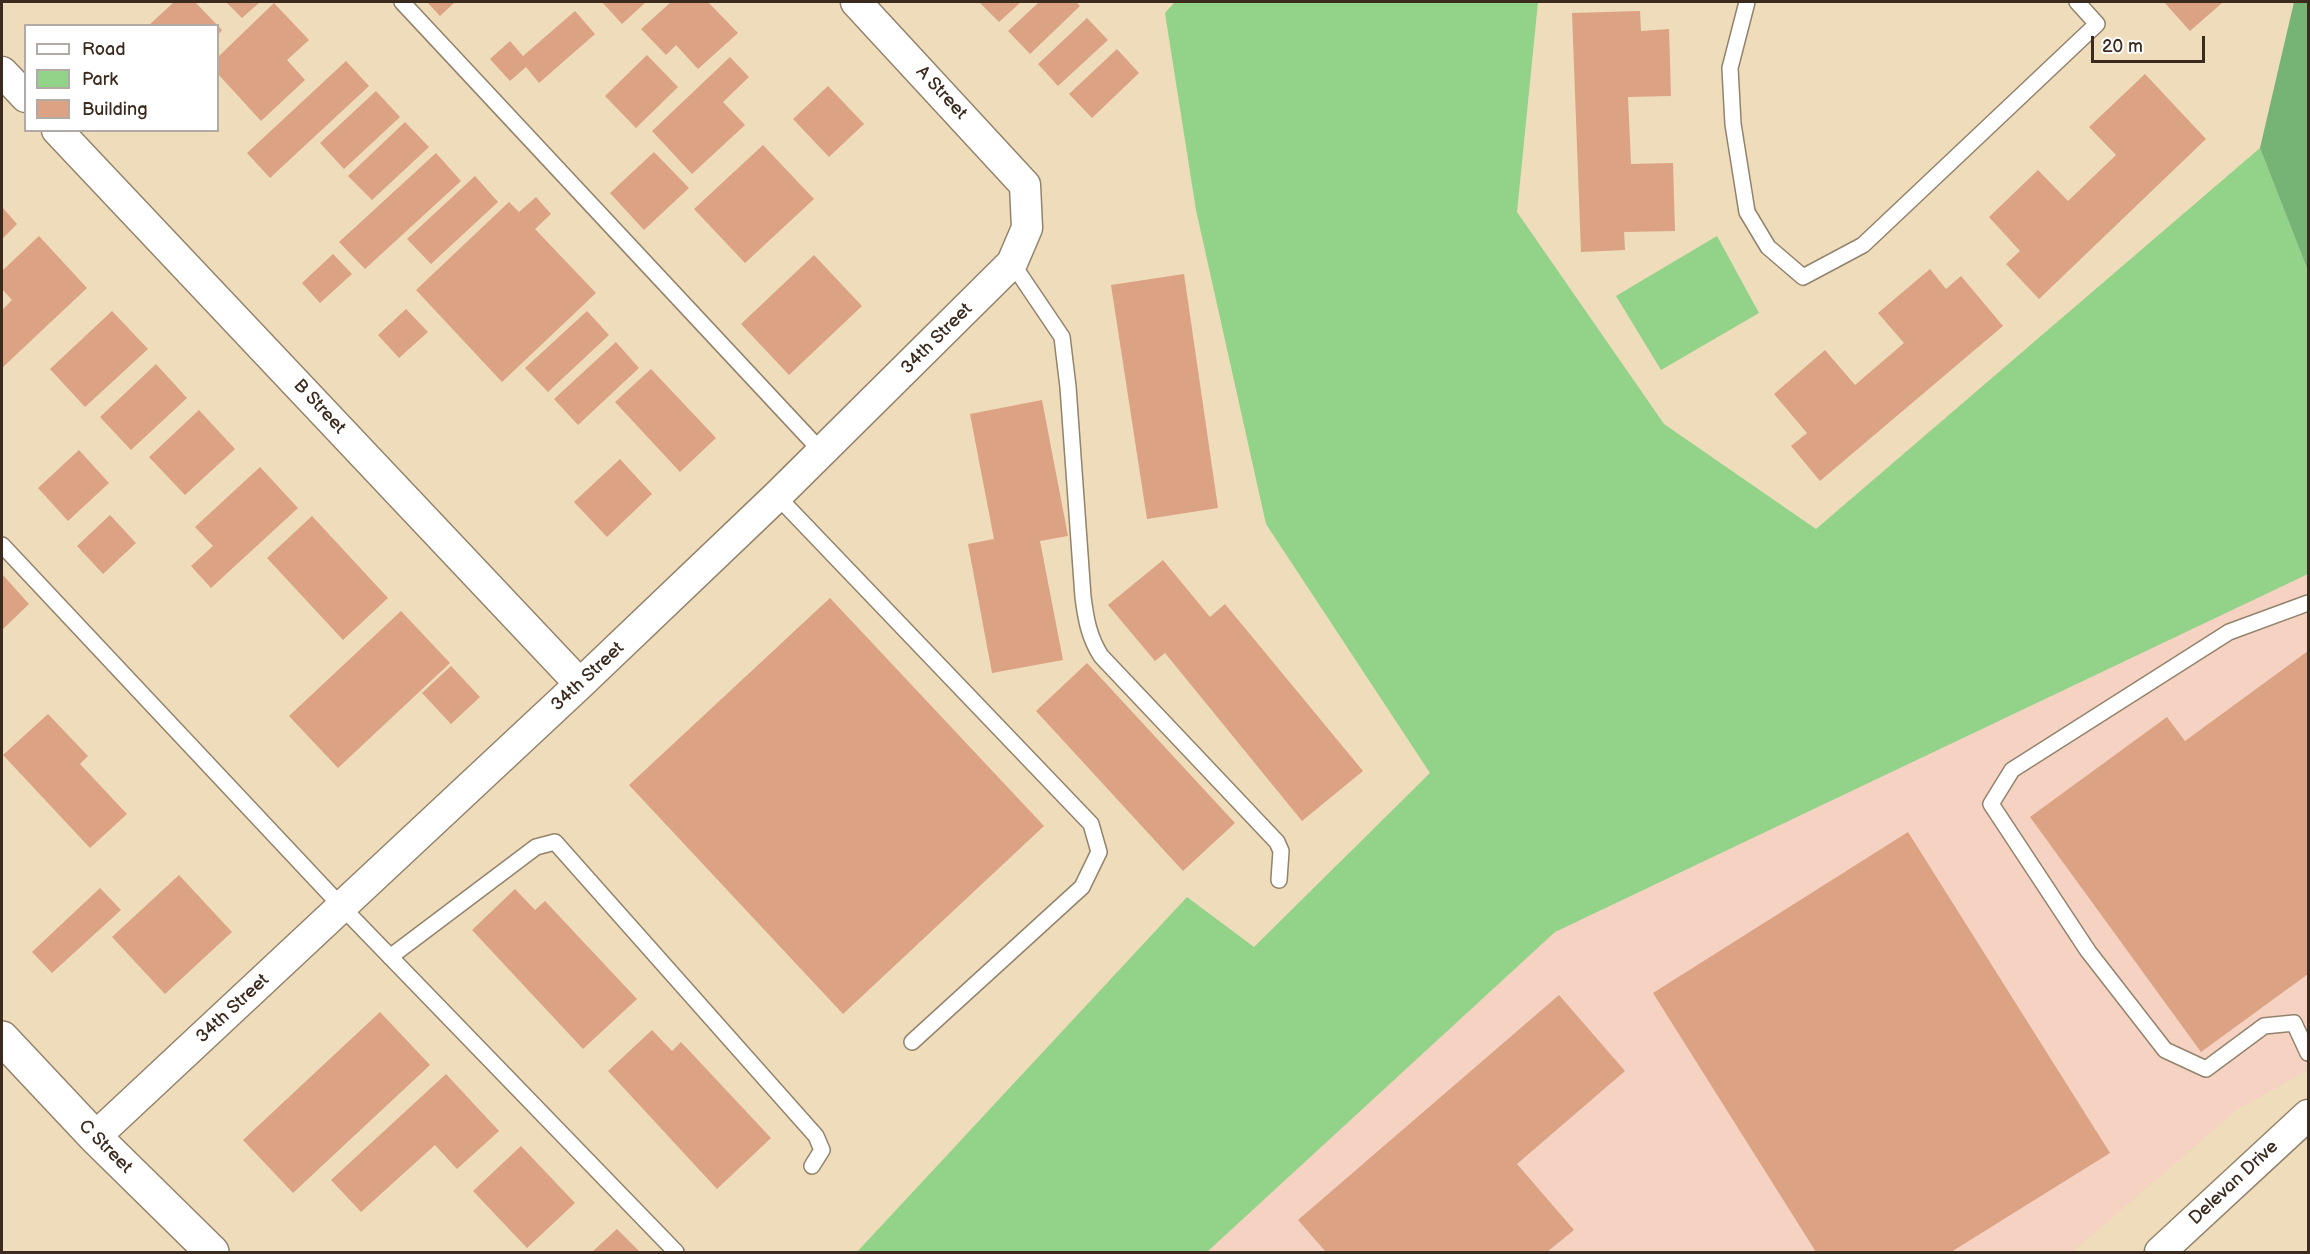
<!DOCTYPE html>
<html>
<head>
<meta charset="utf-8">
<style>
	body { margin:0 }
	#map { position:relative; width:2310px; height:1254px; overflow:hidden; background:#eedcba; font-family:"Balsamiq Sans",sans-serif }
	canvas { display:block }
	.frame { position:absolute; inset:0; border:3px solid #3b2a1e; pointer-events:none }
	.legend { position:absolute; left:24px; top:24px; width:195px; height:108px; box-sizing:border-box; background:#fff; border:2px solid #b1aaa5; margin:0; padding:8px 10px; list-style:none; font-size:18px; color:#3b2a1e }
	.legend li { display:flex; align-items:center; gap:12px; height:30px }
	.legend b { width:30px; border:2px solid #b1aaa5 }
	.scale { position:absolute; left:2091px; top:36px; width:114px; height:27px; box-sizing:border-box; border:3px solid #3b2a1e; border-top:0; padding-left:8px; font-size:18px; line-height:21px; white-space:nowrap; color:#3b2a1e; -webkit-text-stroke:4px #fff; paint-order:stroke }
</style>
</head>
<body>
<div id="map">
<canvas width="2310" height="1254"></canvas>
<div class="frame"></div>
<ul class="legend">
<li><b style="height:8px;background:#fff"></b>Road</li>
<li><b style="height:16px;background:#92d289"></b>Park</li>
<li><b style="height:16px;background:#dca284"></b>Building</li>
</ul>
<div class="scale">20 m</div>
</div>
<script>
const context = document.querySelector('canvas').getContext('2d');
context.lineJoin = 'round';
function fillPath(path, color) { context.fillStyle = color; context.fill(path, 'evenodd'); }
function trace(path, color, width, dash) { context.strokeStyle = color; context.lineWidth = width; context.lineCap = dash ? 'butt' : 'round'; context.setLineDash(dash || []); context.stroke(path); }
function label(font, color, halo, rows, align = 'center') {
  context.font = font + ' "Balsamiq Sans",sans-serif'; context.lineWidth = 6; context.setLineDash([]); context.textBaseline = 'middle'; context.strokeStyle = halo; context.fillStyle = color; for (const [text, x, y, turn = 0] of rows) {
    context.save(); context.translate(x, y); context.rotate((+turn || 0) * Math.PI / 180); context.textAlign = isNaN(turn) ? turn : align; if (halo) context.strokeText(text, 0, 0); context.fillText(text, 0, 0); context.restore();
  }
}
const built = new Path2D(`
	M2308 574V1070L2238 1109 2075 1250 2070 1252H1207L1555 932Z`);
const green = new Path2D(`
	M1175 2H1538L1517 212 1664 424 1816 529 2260 148 2308 271V574L1555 932 1207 1252H857L1187 897 1254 947 1430 773 1266 524 1196 210 1165 13Z
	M1717 236 1759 313 1661 370 1616 296Z`);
const forest = new Path2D(`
	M2294 2H2308V271L2260 148Z`);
const building = new Path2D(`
	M174 2H195L222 30 218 35V26H148Z
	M226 2H260L242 18Z
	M427 2H455L440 16Z
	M602 2H646L622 24Z
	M671 2H708L738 33 698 69 676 45 666 55 641 29Z
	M979 2H1021L999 22Z
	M1039 2H1076L1080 6 1030 54 1008 31Z
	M2164 2H2223L2190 31Z
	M274 3 309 40 287 60 305 80 261 121 218 74V57Z
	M575 11 595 34 539 83 526 67 510 81 490 59 510 41 523 56Z
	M1640 11 1641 31 1669 29 1671 96 1628 97 1631 164 1673 163 1675 231 1624 232 1625 250 1581 252 1572 13Z
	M1087 18 1108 40 1058 86 1038 64Z
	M1117 49 1139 73 1092 118 1069 94Z
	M647 55 678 87 636 128 605 96Z
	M730 57 749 77 723 102 745 125 692 174 652 131Z
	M346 61 369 86 270 178 247 153Z
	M2145 74 2206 139 2039 299 2006 264 2020 251 1989 217 2038 170 2068 201 2116 155 2089 127Z
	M828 86 864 124 829 157 793 119Z
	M376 91 400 117 344 169 320 143Z
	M405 122 429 147 372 200 348 176Z
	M763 145 814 199 745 263 694 209Z
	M654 152 689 188 644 230 610 193Z
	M436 153 461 181 365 269 339 242Z
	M475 176 498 202 431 264 407 239Z
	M536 197 551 214 535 229 596 293 502 382 416 290 509 202 519 212Z
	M2 207 17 224 2 239Z
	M39 236 87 288 2 368V310L12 300 2 289V271Z
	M333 254 352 274 320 303 302 283Z
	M814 255 862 306 789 375 741 324Z
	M1930 269 1946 289 1961 276 2003 326 1820 481 1791 446 1807 433 1774 394 1825 350 1855 385 1904 343 1878 313Z
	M1184 274 1218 508 1147 519 1111 285Z
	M406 309 428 332 399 358 378 335Z
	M112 311 148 349 85 407 50 369Z
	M587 311 609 335 548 392 525 368Z
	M616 342 639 368 578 425 554 399Z
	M156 364 187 398 131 450 100 417Z
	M651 369 716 438 680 472 615 402Z
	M1042 400 1068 536 1040 541 1063 660 992 673 968 544 994 539 970 414Z
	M199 410 235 449 185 495 149 457Z
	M79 450 109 483 68 521 38 488Z
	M620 459 652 494 607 537 574 502Z
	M260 467 298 508 211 588 191 566 213 546 195 527Z
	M110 515 136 543 103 574 77 546Z
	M312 516 388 598 343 640 267 558Z
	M1163 560 1210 617 1225 604 1363 771 1302 821 1165 653 1155 661 1108 605Z
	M2 574 29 604 2 630Z
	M830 598 1044 826 843 1014 629 785Z
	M401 611 450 663 338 768 289 716Z
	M2308 651V974L2201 1052 2030 817 2167 717 2185 741Z
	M1087 663 1235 823 1183 871 1036 711Z
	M451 666 480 697 451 724 422 693Z
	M48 714 88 756 80 764 127 814 90 848 3 755Z
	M1908 832 2110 1153 1951 1252H1816L1653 993Z
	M179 875 232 932 165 994 112 937Z
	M100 888 121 910 52 973 32 952Z
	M515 889 535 910 545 901 637 999 583 1049 472 930Z
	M1559 995 1625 1071 1517 1164 1574 1230 1547 1252H1326L1298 1220Z
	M380 1012 430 1065 293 1193 243 1140Z
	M652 1030 672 1051 681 1042 771 1138 717 1189 608 1071Z
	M446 1074 499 1131 457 1169 435 1145 361 1212 331 1180Z
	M521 1146 575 1203 527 1248 473 1191Z
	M617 1229 640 1252H592Z`);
const service = new Path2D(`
	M402 2 822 452
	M1747 2 1730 68 1733 124 1747 212 1768 247 1803 277 1863 245 2097 24 2077 2
	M1012 263 1062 337 1068 387 1083 597C1086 620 1089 637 1101 656L1277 842 1281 851 1279 880
	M777 496 1091 824 1099 852 1082 887 912 1042
	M2 545 342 907 676 1252
	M2308 603 2229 632 2012 770 1991 804 2088 951 2165 1050 2206 1069 2264 1026 2294 1023 2308 1053
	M390 957 536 847 555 842 816 1136 822 1150 812 1166`);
const minor = new Path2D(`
	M2 72 26 97
	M57 130 580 684
	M95 1137 580 684 777 496 1012 263 1027 228 1025 185 856 2
	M2160 1252 2308 1115`);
const tertiary = new Path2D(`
	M2 1038 95 1137 212 1252`);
const streetNames = [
	["A Street",941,93,47],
	["34th Street",937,339,-45],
	["B Street",319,407,47],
	["34th Street",588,677,-43],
	["34th Street",233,1009,-43],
	["C Street",105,1147,45],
	["Delevan Drive",2234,1183,-43]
];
fillPath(built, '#f5d2c2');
fillPath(green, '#92d289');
fillPath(forest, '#75b475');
fillPath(building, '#dca284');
trace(service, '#94836c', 18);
trace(minor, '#94836c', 33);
trace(tertiary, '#94836c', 36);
trace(service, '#fff', 15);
trace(minor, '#fff', 30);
trace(tertiary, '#fff', 33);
label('18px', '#3b2a1e', '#fff', streetNames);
</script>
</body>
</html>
